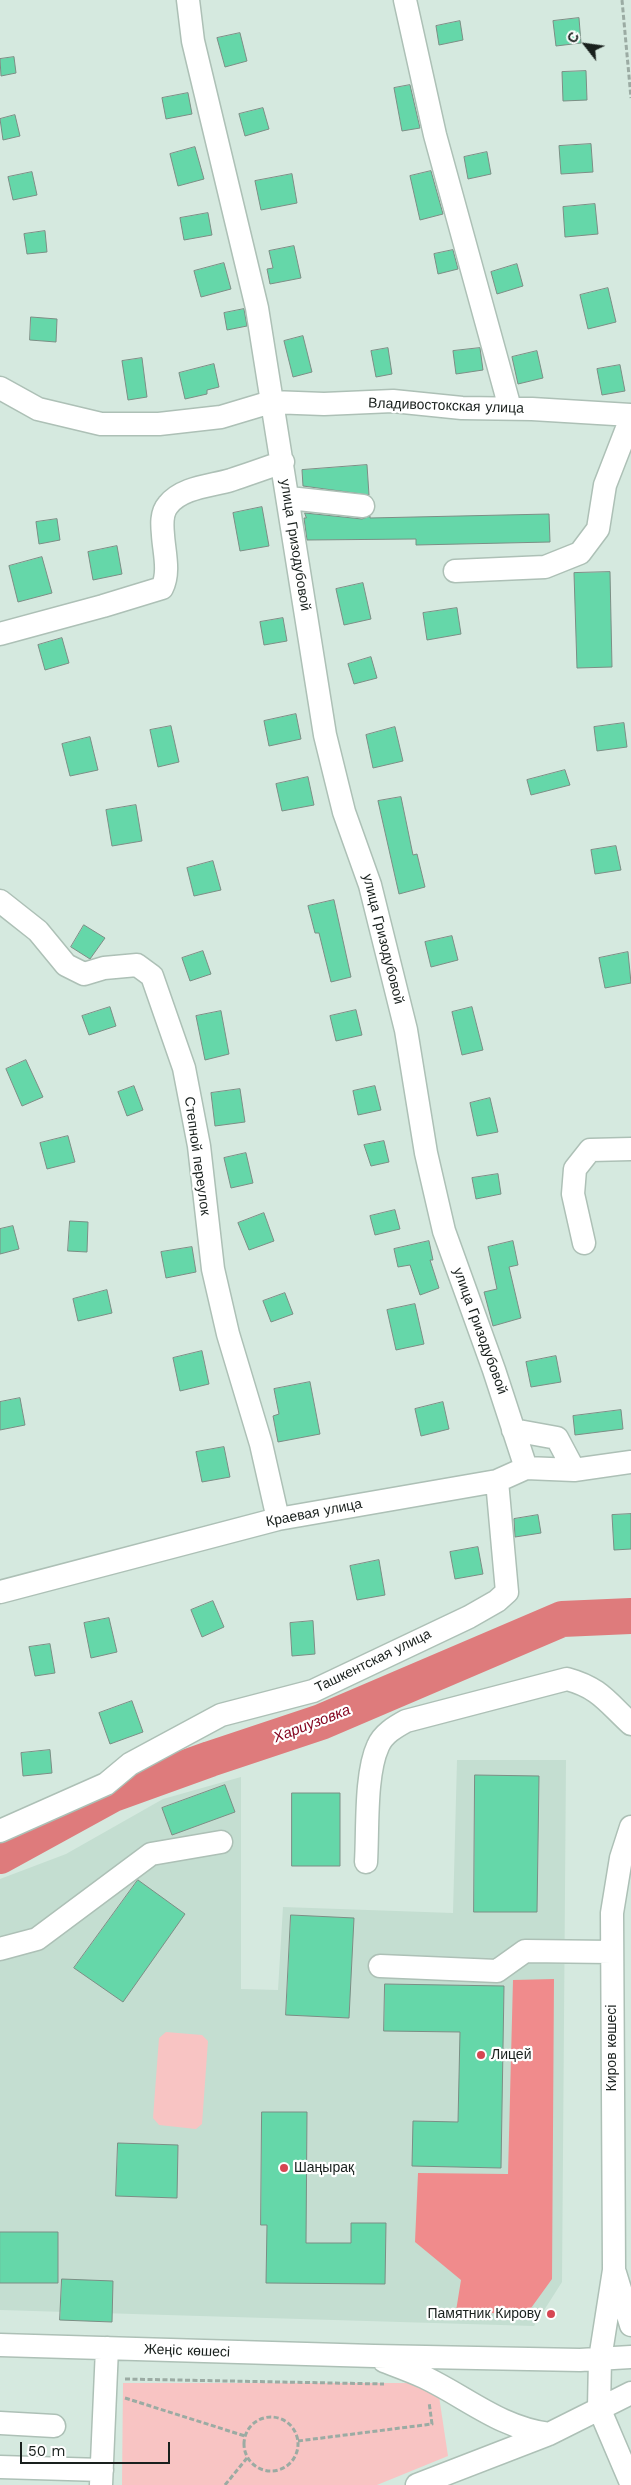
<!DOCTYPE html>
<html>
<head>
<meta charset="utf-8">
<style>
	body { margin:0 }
	#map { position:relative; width:631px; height:2485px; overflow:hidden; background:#d5e9df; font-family:"Work Sans",sans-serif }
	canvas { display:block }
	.north { position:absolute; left:561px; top:20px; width:50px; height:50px; -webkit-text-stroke:4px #fff; paint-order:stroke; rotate:300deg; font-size:14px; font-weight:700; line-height:20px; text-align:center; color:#19201d }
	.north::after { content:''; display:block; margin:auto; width:18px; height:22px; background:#19201d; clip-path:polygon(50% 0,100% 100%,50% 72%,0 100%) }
	.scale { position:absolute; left:20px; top:2442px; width:150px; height:22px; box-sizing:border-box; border:2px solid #19201d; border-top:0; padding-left:6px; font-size:15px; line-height:18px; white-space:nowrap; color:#19201d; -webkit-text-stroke:4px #fff; paint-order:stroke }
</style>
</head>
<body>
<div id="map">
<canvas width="631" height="2485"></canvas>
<div class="north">С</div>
<div class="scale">50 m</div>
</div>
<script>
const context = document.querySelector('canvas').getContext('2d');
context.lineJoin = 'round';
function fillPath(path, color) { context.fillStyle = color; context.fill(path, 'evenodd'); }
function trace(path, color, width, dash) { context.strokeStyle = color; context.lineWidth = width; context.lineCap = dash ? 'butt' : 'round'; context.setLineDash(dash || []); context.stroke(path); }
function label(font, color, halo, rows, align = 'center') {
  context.font = font + ' "Work Sans",sans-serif'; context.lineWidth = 4.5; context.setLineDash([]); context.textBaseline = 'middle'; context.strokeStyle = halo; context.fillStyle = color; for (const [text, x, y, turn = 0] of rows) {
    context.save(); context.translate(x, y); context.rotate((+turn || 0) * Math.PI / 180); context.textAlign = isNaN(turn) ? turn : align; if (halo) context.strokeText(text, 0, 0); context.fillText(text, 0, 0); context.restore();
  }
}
const built = new Path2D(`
	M457 1760H566L562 2282 534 2326 0 2310V1879L66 1854 163 1799 241 1777V1989L278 1990 283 1907 453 1913Z`);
const green = new Path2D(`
	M166 2032 202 2035 208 2041 202 2124 196 2129 159 2125 153 2118 159 2038Z
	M123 2383H437L448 2456 377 2485H122Z`);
const forest = new Path2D(`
	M554 1979 552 2279 526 2315 456 2311 461 2280 415 2242 418 2173 508 2174 513 1980Z`);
const river = new Path2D(`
	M0 1856 113 1794 210 1759 321 1722 562 1619 631 1616`);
const building = new Path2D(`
	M579 18 581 43 556 46 553 21Z
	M460 21 463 40 439 45 436 26Z
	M240 33 247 61 225 67 217 38Z
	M14 57 16 73 1 76 0 59Z
	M586 71 587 100 563 101 562 72Z
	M410 85 420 128 402 131 394 88Z
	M188 93 192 114 166 119 162 98Z
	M263 108 269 129 245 136 239 114Z
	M15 115 20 136 3 140 0 119Z
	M591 144 593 172 561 174 559 146Z
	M195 147 204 179 178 186 170 154Z
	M487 152 491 174 468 179 464 157Z
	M431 171 443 214 420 220 410 176Z
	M32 172 37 195 13 200 8 177Z
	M292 174 297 203 261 210 255 181Z
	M595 204 598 234 565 237 563 207Z
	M208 213 212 235 184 240 180 218Z
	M45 231 47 252 27 254 24 234Z
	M294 246 301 278 270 284 267 269 273 268 269 251Z
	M453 250 458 269 438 274 434 254Z
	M224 263 231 289 201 297 194 271Z
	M517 264 523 286 497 294 491 272Z
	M608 288 616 322 588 329 580 295Z
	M244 309 247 326 227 330 224 313Z
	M31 317 57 319 56 342 30 340Z
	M303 336 312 372 293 377 284 341Z
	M388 348 392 374 376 377 371 351Z
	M480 348 483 370 456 374 453 351Z
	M537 351 543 378 518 384 512 357Z
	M142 358 147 397 128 400 122 361Z
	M214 364 219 387 207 390V394L185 399 179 373Z
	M620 365 625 391 602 395 597 369Z
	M367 465 369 495 303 486 302 470Z
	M262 507 269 546 240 551 233 513Z
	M305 513 362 519 370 516V518L549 514 550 542 416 545V539L307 540 304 518H306Z
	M57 519 60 540 39 544 36 522Z
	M117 546 122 574 93 580 88 552Z
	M42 557 52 593 18 602 9 566Z
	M610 572 612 667 577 668 574 573Z
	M363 583 371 619 344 625 336 589Z
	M457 608 461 634 427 640 423 613Z
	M283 618 287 641 264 645 260 622Z
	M62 638 69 663 45 670 38 645Z
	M371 657 377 678 354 684 348 664Z
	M296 714 301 739 269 746 264 721Z
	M624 723 627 747 597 751 594 727Z
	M171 726 179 762 158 767 150 730Z
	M395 727 403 761 373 768 366 735Z
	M90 737 98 770 70 776 62 744Z
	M565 770 570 785 531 795 527 780Z
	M308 777 314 805 282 811 276 784Z
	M401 797 413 855 417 854 425 887 399 894 378 801Z
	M136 805 142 841 112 846 106 810Z
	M616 846 621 870 595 874 591 850Z
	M213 861 221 890 194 896 187 868Z
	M334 900 351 977 331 982 319 933H315L308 906Z
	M84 925 105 938 90 959 71 947Z
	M452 936 458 960 431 967 425 942Z
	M203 951 211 974 190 981 182 958Z
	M628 952 631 983 605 988 599 958Z
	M110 1007 116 1026 89 1035 82 1016Z
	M472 1007 483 1050 462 1055 452 1012Z
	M356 1010 362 1035 336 1041 330 1016Z
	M221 1011 229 1054 205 1060 196 1016Z
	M26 1060 43 1097 22 1106 6 1069Z
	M134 1086 143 1110 127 1116 118 1092Z
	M375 1086 381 1110 358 1115 353 1091Z
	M240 1089 245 1122 215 1126 211 1093Z
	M490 1098 498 1132 477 1136 470 1103Z
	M68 1136 75 1162 47 1169 40 1143Z
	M384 1141 389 1162 371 1166 364 1145Z
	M246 1153 253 1183 231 1188 224 1158Z
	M498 1174 501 1194 476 1199 472 1178Z
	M395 1210 400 1229 375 1235 370 1216Z
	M264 1213 274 1241 249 1250 238 1223Z
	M70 1221 88 1222 87 1252 68 1251Z
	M13 1226 19 1249 0 1254V1229Z
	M429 1241 433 1260H430L439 1288 420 1295 410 1265 398 1267 394 1249Z
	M513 1241 518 1265 509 1267 521 1318 493 1326 484 1292 497 1289 488 1247Z
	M192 1247 196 1272 166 1278 161 1252Z
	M107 1290 112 1313 78 1321 73 1299Z
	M285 1293 293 1314 271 1322 263 1301Z
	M415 1304 424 1344 396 1350 387 1310Z
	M202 1351 209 1384 180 1391 173 1358Z
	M556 1356 561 1382 531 1387 526 1362Z
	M310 1382 320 1434 278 1442 273 1416 279 1414 274 1389Z
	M20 1398 25 1425 0 1430V1402Z
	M443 1402 449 1429 421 1436 415 1409Z
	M621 1410 623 1429 575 1435 573 1416Z
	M224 1447 230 1477 202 1482 196 1452Z
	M631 1514V1549L614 1550 612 1515Z
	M538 1515 541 1533 515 1537 514 1519Z
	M478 1547 483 1574 455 1579 450 1552Z
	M379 1560 385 1595 357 1600 350 1566Z
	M213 1601 224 1627 202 1637 191 1610Z
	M109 1618 117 1652 91 1658 84 1623Z
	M313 1621 315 1654 292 1656 290 1623Z
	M50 1644 55 1673 35 1676 29 1647Z
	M132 1701 143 1732 110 1744 99 1713Z
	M50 1750 52 1773 23 1776 21 1753Z
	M475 1775 539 1776 537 1912H474Z
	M225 1785 235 1812 172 1835 162 1808Z
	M292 1793H340V1866H292Z
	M138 1880 185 1914 123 2002 74 1968Z
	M291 1915 354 1918 349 2018 286 2015Z
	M385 1984 504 1986 501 2168 412 2166 413 2121 458 2122 460 2032 384 2031Z
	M262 2112H307L306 2243H351V2223H386L385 2284 266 2283 267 2225H261Z
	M118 2143 178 2145 177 2198 116 2196Z
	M0 2232H58V2283H0Z
	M62 2279 113 2281 112 2322 60 2320Z`);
const path = new Path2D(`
	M622 0 631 98
	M125 2379 384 2384
	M125 2398 245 2436
	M244 2444a27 27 0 1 1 54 0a27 27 0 1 1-54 0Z
	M298 2441 432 2424 429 2402
	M225 2485 247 2458`);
const minor = new Path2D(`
	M188 0 193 41 257 308 325 735 344 812 370 885 406 1030 426 1153 444 1231 494 1370 526 1468
	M405 0 435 135 510 408
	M0 388 38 409 101 424H159L221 417 271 402 324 404 393 401 462 408 532 409 631 415
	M289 498 363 506
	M455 571 545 567 580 553 598 529 605 485 631 418
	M0 634 103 606 162 588C170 572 164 552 163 535 162 525 161 513 168 505 182 487 211 486 231 480 249 474 266 468 283 462
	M0 901 38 931 66 965 84 974 104 968 137 965 152 976 184 1068 199 1146 213 1269 228 1334 261 1444 278 1519
	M584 1243 573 1194 575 1169 590 1150 631 1149
	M513 1430 557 1438 574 1470
	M0 1592 278 1519 497 1481 526 1468 574 1470 631 1462
	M631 1827 621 1858 612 1913 614 2270 600 2359 599 2408 631 2483
	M0 1831 106 1784 130 1764 221 1715 313 1691 469 1617 497 1601 507 1592 497 1481
	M366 1862C368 1830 365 1774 378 1746 383 1734 395 1727 406 1721L567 1679C600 1688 607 1702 631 1724
	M0 1949 37 1939 151 1854 221 1842
	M380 1966 497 1971 525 1951 612 1952
	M615 2273 631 2325
	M0 2345 374 2356 580 2360 631 2357
	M384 2361C397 2366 411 2371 424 2377 468 2398 499 2427 549 2434
	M0 2423 54 2426
	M0 2467 102 2470
	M101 2485 107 2348
	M417 2485 549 2434 631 2393`);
const markers = [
	[481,2055,5,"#d64652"],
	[284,2168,5,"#d64652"],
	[551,2314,5,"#d64652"]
];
const streetNames = [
	["Владивостокская улица",446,406,2],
	["улица Гризодубовой",295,545,81],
	["улица Гризодубовой",383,939,76],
	["Степной переулок",197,1156,82],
	["улица Гризодубовой",480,1331,70],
	["Краевая улица",314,1513,-11],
	["Ташкентская улица",373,1661,-26],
	["Киров көшесі",612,2048,-90],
	["Жеңіс көшесі",187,2351,2]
];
const poiNames = [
	["Лицей",491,2055],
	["Шаңырақ",294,2168],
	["Памятник Кирову",541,2314,"right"]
];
const waterNames = [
	["Хариузовка",312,1724,-21]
];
fillPath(built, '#c4ded1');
fillPath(green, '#f8c4c3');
fillPath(forest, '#f08b8c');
trace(river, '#de7b7c', 36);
fillPath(building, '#65d7a9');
trace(building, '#7c8e85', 1);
trace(minor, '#adc0b6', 25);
trace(path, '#9baba3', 3, [5, 2.5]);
trace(minor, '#fff', 22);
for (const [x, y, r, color] of markers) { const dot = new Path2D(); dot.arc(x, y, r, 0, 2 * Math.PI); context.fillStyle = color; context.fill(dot); trace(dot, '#fff', 2); }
label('14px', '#19201d', '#fff', streetNames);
label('14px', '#19201d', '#fff', poiNames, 'left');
label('italic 15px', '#850721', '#fff', waterNames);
</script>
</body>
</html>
